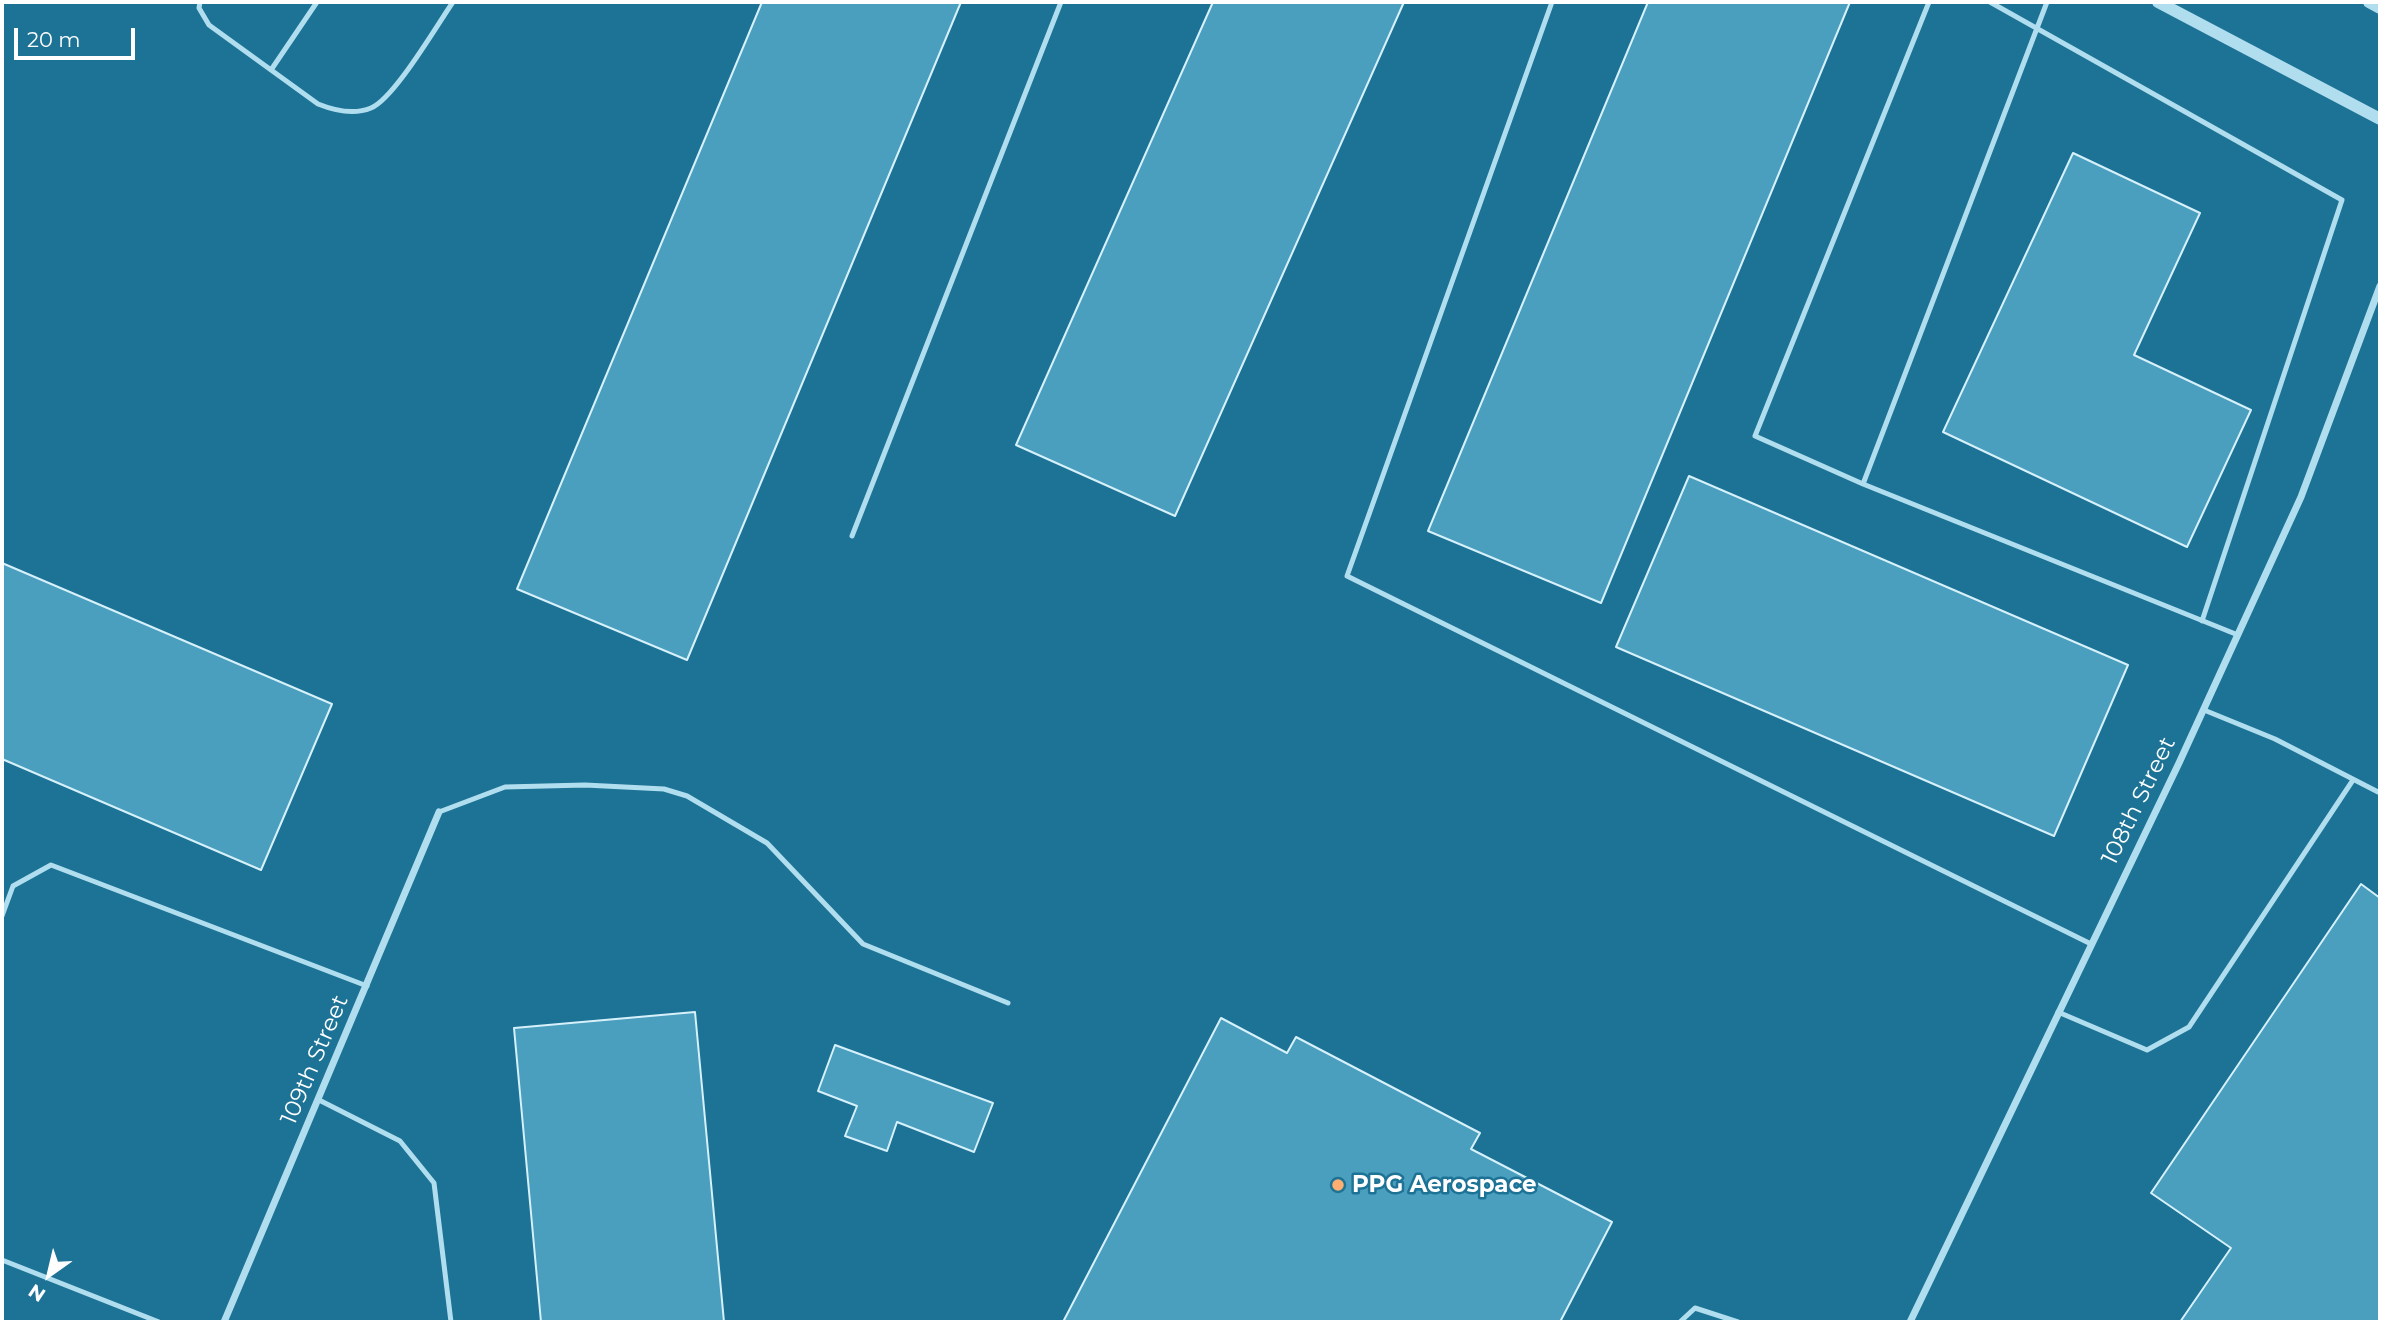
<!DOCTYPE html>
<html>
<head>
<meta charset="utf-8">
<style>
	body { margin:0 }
	#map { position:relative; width:2382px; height:1324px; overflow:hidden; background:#1d7396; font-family:Montserrat,sans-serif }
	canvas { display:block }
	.frame { position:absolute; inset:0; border:4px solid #fff; pointer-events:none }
	.north { position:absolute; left:14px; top:1240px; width:70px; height:70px; -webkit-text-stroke:5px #1d7396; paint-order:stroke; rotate:214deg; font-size:19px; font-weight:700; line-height:28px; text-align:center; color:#fff }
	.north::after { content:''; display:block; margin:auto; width:24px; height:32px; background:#fff; clip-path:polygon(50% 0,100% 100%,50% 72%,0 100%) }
	.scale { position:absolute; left:14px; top:28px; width:121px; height:32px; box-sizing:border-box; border:4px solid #fff; border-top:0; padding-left:9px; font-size:21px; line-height:24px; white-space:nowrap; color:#fff; -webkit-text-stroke:5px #1d7396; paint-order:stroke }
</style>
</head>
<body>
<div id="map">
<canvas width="2382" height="1324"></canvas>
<div class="frame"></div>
<div class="north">N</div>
<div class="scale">20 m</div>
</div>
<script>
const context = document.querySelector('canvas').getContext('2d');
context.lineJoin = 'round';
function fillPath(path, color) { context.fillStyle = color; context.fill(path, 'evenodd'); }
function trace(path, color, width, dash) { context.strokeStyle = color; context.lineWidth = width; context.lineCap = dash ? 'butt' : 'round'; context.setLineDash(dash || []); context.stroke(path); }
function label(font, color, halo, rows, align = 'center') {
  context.font = font + ' Montserrat,sans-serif'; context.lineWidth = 5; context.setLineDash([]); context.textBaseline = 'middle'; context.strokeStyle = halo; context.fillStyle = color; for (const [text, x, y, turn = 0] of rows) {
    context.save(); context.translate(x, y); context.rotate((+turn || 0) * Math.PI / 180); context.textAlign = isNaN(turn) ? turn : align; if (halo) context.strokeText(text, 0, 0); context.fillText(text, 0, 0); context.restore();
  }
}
const building = new Path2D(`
	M762 2H961L687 660 517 589Z
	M1213 2H1404L1175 516 1016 445Z
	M1648 2H1850L1601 603 1428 531Z
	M2073 153 2200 213 2134 355 2251 410 2187 547 1943 432Z
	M1689 476 2128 665 2054 836 1616 647Z
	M2 563 332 704 261 870 2 759Z
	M2361 884 2380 898V1322H2180L2231 1248 2151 1193Z
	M695 1012 724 1322H541L514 1028Z
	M1221 1018 1287 1053 1296 1037 1480 1133 1471 1149 1612 1222 1560 1322H1063Z
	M835 1045 993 1103 974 1152 897 1122 887 1151 845 1136 857 1106 818 1091Z`);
const service = new Path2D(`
	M200 2 199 8 209 25 318 104C333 110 354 115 371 108 394 99 437 25 453 2
	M1552 2 1347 576 2091 944
	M1990 2 2342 200 2202 621
	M2047 2 1863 484 2238 635
	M271 70 317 2
	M1863 484 1755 436 1929 2
	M852 536 1061 2
	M2204 710 2275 739 2380 793
	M439 812 505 787 585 785 664 789 687 796 767 843 863 944 1008 1003
	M2 916 13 886 51 865 367 986
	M2058 1012 2147 1050 2189 1027 2353 780
	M319 1100 400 1141 434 1183 451 1322
	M2 1260 159 1322
	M1680 1322 1695 1308 1738 1322`);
const minor = new Path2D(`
	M224 1322 439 812
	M1910 1322 2179 763 2301 497 2380 286`);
const tertiary = new Path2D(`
	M2158 2 2380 119
	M2369 2 2380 8`);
const markers = [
	[1338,1185,7,"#feae70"]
];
const streetNames = [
	["108th Street",2139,801,-64],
	["109th Street",315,1060,-67]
];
const poiNames = [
	["PPG Aerospace",1352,1185]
];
fillPath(building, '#4a9ebe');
trace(building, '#d7f1fb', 2);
trace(service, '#b1deef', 5);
trace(minor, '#b1deef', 7);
trace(tertiary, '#b1deef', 12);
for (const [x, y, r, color] of markers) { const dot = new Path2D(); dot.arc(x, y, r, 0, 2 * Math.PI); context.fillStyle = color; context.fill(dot); trace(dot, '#1d7396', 2.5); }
label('23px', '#fff', '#1d7396', streetNames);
label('bold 23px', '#fff', '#1d7396', poiNames, 'left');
</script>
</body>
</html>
